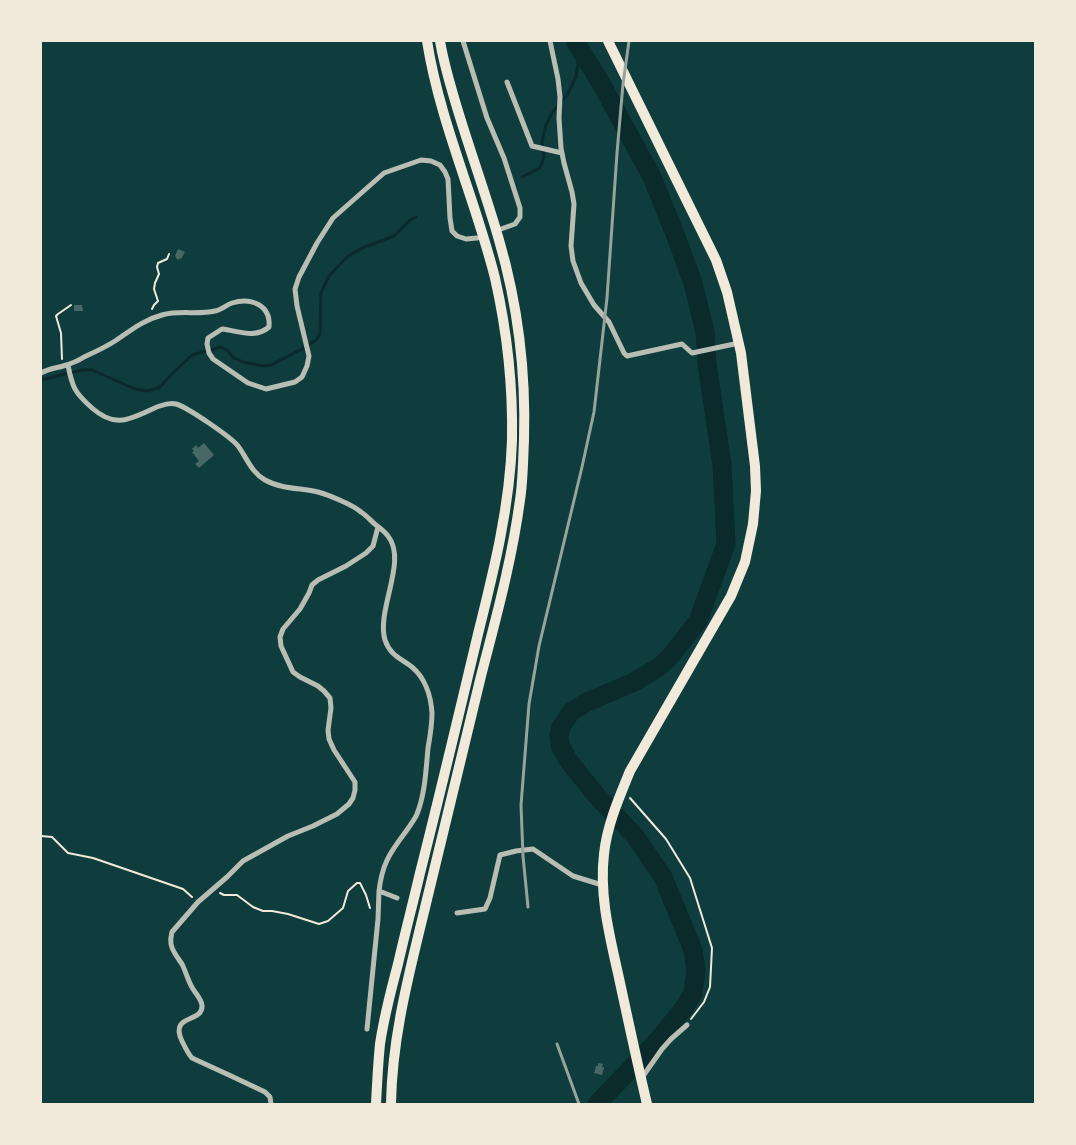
<!DOCTYPE html>
<html>
<head>
<meta charset="utf-8">
<style>
	body { margin:0 }
	#map { position:relative; width:1076px; height:1145px; overflow:hidden; background:#0f3d3e; font-family:"Archivo Narrow",sans-serif }
	canvas { display:block }
	.frame { position:absolute; inset:0; border:42px solid #f1e9da; pointer-events:none }
</style>
</head>
<body>
<div id="map">
<canvas width="1076" height="1145"></canvas>
<div class="frame"></div>
</div>
<script>
const context = document.querySelector('canvas').getContext('2d');
context.lineJoin = 'round';
function trace(path, color, width, dash) { context.strokeStyle = color; context.lineWidth = width; context.lineCap = dash ? 'butt' : 'round'; context.setLineDash(dash || []); context.stroke(path); }
function fillPath(path, color) { context.fillStyle = color; context.fill(path, 'evenodd'); }
const stream = new Path2D(`
	M522 177 540 168 544 157 542 141 546 125 552 113 567 95 576 77 580 50
	M41 380 82 370H92L135 389 147 391 159 388 170 376 192 355 221 347 227 350 234 358 243 362 263 366 271 365 302 349 316 340 320 334 321 293 329 276 347 257 362 248 394 236 409 221 416 217`);
const river = new Path2D(`
	M575 41 602 85 652 177 675 234 693 283 705 332 707 364 722 465 726 544 698 621 669 658 659 667 634 682 585 703 571 712 561 727 559 736 560 745 568 760 596 795 635 836 663 877 693 950 696 970 693 993 684 1008 659 1039 597 1104`);
const building = new Path2D(`
	M178 249 185 252 181 259 179 258V260L176 258V257L175 256Z
	M74 305H82L83 311H74Z
	M204 443 214 455 199 468 195 464 199 461 192 452 194 451 192 449 196 445 198 448Z
	M598 1063 603 1064 602 1067H604L602 1075 594 1073 596 1066H598Z`);
const path = new Path2D(`
	M152 309 154 305 158 301 154 289 155 283 159 274 157 267 158 263 167 259 169 254
	M62 359 61 333 56 316 58 314 71 305
	M630 798 666 839 690 878 712 948 710 987 704 1002 691 1019
	M41 836 52 837 68 853 93 858 183 889 192 897
	M220 893 224 895H237L253 907 263 911H272L288 914 319 924 328 921 343 908 348 891 357 883H360L366 895 370 908`);
const minor = new Path2D(`
	M463 41 487 118 504 158 520 208V217L515 224 501 229
	M550 41 558 79 560 97 559 118 561 148 564 163 572 192 574 204 571 246 573 261 581 283 594 305 609 322 624 353 627 356 682 344 692 353 739 343
	M507 82 532 146 562 153
	M68 365C72 387 75 393 92 408 117 430 131 418 157 407 163 405 169 402 176 404 187 407 231 437 238 446 247 458 251 472 265 480 281 489 301 488 318 492 329 495 353 505 361 512 367 516 371 521 376 525 380 528 385 532 388 536 408 561 376 610 385 640 390 655 400 658 412 667 425 678 431 696 432 713 432 725 430 737 428 748 426 770 425 794 417 814 414 821 408 828 404 834 389 854 382 865 379 891L397 898
	M41 373C48 369 56 368 63 366 70 364 78 361 84 357 95 352 106 347 115 341 130 331 143 320 162 315 179 310 198 315 215 311 221 310 226 305 232 303 251 297 271 305 269 327 255 339 239 331 222 329L208 338 207 344 209 353 213 359 248 383 266 389 295 382 302 377 307 366 309 356 297 306 295 289 299 277 317 243 333 218 384 173 421 160 431 161 440 165 445 172 448 179 450 218 452 231 457 236 466 239 477 238
	M457 913 485 909 490 898 500 855 516 851 533 849 573 876 602 885
	M367 1029 378 919 379 891
	M641 1079 662 1049 671 1039 687 1025
	M271 1104 270 1097 265 1092 229 1075 192 1058C187 1052 185 1047 182 1041 169 1014 203 1023 202 1006 202 1000 196 994 193 989 188 981 186 972 182 964 178 958 172 951 171 944 170 939 171 936 172 932L198 902 227 877 243 861 288 836 313 826 337 814 349 804 353 798 355 790V782L334 750 329 739 328 730 331 708 330 698 324 691 318 686 300 677 293 672 281 646 280 637 283 629 300 609 309 593 312 585 318 580 346 566 366 553 373 546 378 527`);
const trunk = new Path2D(`
	M608 41 716 260 727 292 741 353 755 466 756 491 753 524 745 562 731 596 630 771C619 798 607 825 604 854 599 896 610 937 619 978 628 1020 637 1062 647 1104
	M376 1104C377 1084 378 1064 380 1044 384 1017 391 990 398 964 405 933 413 903 420 873 440 794 459 714 478 634 494 570 510 506 512 440 513 386 507 331 495 278 475 198 440 123 427 41
	M391 1104C392 1039 408 978 423 916 442 836 462 756 481 676 496 618 512 560 520 500 523 481 523 460 524 440 526 373 518 305 499 240 485 191 467 143 453 94 448 77 443 59 440 41`);
const rail = new Path2D(`
	M528 907 523 856 521 805 529 704 539 646 582 467 594 412 607 298 617 153 623 84 629 41
	M557 1044 579 1104`);
trace(stream, '#0a2a2b', 3);
trace(river, '#0a2a2b', 19);
fillPath(building, '#486865');
trace(path, '#f1e9da', 2);
trace(minor, '#b8beb3', 5);
trace(trunk, '#f1e9da', 10);
trace(rail, '#97a49c', 3);
</script>
</body>
</html>
